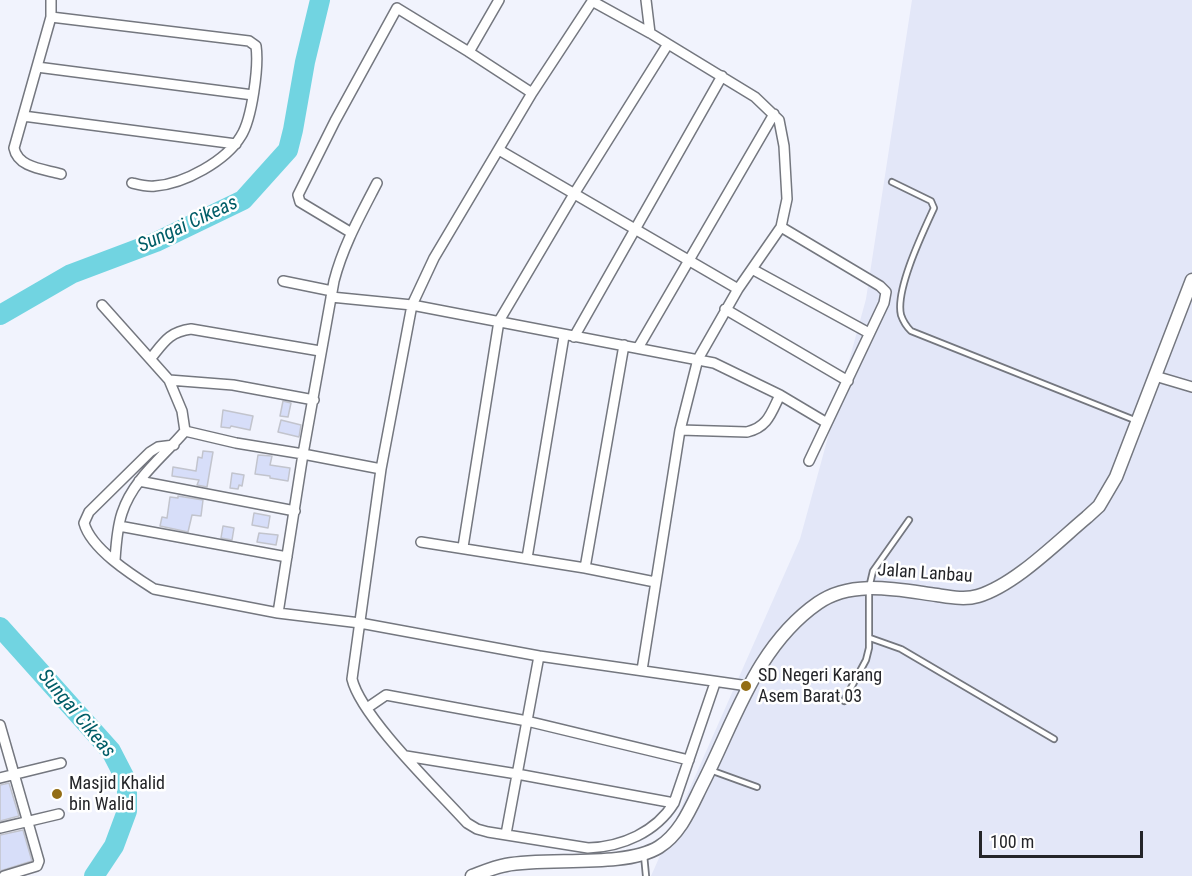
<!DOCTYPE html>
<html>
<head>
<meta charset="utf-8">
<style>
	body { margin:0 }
	#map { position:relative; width:1192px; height:876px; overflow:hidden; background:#f1f3fd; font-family:"Roboto Condensed",sans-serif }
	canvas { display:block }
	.scale { position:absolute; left:979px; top:831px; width:164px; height:27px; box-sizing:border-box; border:3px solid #242529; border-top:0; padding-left:8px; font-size:18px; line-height:21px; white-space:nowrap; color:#242529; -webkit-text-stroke:4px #fff; paint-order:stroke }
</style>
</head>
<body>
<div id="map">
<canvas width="1192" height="876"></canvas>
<div class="scale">100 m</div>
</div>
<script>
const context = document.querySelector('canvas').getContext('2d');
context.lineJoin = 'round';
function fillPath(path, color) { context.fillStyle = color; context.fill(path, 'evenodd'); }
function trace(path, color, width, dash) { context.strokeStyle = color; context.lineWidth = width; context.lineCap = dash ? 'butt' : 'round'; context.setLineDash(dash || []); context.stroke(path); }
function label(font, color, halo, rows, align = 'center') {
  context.font = font + ' "Roboto Condensed",sans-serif'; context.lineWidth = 5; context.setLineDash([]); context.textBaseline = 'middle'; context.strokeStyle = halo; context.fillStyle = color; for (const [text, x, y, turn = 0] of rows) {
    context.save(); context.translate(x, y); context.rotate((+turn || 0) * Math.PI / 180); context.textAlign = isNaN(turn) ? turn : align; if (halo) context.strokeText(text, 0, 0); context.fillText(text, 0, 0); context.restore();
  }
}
const built = new Path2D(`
	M912 0H1192V876H651L800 539 866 299Z`);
const river = new Path2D(`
	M0 315 71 274 156 242 243 200 288 150 293 130 305 62 320 0
	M0 627 111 751 127 782V811L114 846 94 876`);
const building = new Path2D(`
	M283 401 291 403 288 417 280 416Z
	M223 410 253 416 250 430 231 426 230 428 221 427Z
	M281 420 301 425 299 437 278 432Z
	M203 451 213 452 207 487 197 485 199 480 172 476 173 467 196 471 198 457 202 458Z
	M258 455 272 456 270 465 290 468 288 481 270 478V476L255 474Z
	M232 473 244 475 242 486 239 485 238 489 230 488Z
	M178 496 203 500 201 516 192 515 188 532 160 526 162 517 167 518 170 497 178 498Z
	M254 513 270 516 268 528 252 525Z
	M223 526 234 528 232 540 221 538Z
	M259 533 278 535 276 545 257 542Z
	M9 783 19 816 0 821V785Z
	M23 830 32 861 0 871V835Z`);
const service = new Path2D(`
	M892 182 931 201 934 208C923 232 895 290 901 315 903 321 907 327 911 331L1137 421
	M870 638 901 649 1054 739
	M844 701 866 660 869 648V588L873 571 909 520
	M710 770 757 787
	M644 855 646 876`);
const minor = new Path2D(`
	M51 0V17L14 148C18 168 44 169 61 174
	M593 0 532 93 434 258 412 305 381 469 352 679C361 717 438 791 467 823L477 829 488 832 588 848C622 847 656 832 674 803L715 683
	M646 0 650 33
	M592 1 650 33 755 97 779 120 784 146 787 199 781 227 738 289 698 359 680 430 642 670
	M51 17 249 41 256 46C259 66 252 119 241 136 226 161 184 184 155 186 147 187 140 185 132 183
	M469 52 499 0
	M37 67 253 95
	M23 116 236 144
	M499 150 738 289
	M781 227 880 286 886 292 884 303 809 461
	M350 232 300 202 298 195 335 121 397 8 469 52 532 93
	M752 269 869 333
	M283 281 332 291
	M331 297 412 305 714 363 780 395 827 423
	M102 305 169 380 182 411 185 431
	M725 309 848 381
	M574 337 722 76
	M638 348 774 114
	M151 358C164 342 169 332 191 329L320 351
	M1155 376 1192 387
	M169 380 233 385 314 400
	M680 430 747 432C768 427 771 413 780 395
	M185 431 236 443 303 454 381 469
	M174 445 158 447 150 452 89 512 84 523C91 549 132 575 154 589L278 613 360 623 539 656 748 686
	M139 481 295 511
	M119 526 287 557
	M421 542 585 568 655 582
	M463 547 499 321 574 194 668 44
	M527 558 564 336
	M115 560C116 545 117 528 122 513 133 479 163 457 185 431
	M585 568 624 345
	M278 613 303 454 334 281C343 246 360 216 377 183
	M367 708 386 695 527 721 689 760
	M0 725 39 861 37 866 4 876
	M406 756 517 774 674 803
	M0 778 61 763
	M0 828 59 814
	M506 834 539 656`);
const tertiary = new Path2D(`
	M472 876C483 872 495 867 506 865 548 857 625 868 659 847 681 833 691 807 702 785 735 721 756 646 818 603 852 579 899 590 937 595 950 597 965 600 978 596 1015 585 1057 542 1087 517L1099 506 1116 477 1192 280`);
const markers = [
	[746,686,6,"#936d15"],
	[57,794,6,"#936d15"]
];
const streetNames = [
	["Jalan Lanbau",925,574,4]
];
const poiNames = [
	["SD Negeri Karang",758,676],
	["Asem Barat 03",758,697],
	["Masjid Khalid",69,784],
	["bin Walid",69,805]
];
const waterNames = [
	["Sungai Cikeas",188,225,-25],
	["Sungai Cikeas",76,714,50]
];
fillPath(built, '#e3e7f8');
trace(river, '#71d4e1', 20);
fillPath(building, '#d7def9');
trace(building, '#c2c4cd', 1.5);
trace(service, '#74777f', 8);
trace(minor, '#74777f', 12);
trace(tertiary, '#74777f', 15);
trace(service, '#fff', 4.5);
trace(minor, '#fff', 9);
trace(tertiary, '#fff', 12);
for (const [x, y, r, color] of markers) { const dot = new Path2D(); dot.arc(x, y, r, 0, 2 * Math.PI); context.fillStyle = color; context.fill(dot); trace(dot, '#fff', 2); }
label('18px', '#242529', '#fff', streetNames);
label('18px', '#242529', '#fff', poiNames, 'left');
label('italic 20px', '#005d67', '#fff', waterNames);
</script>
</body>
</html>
